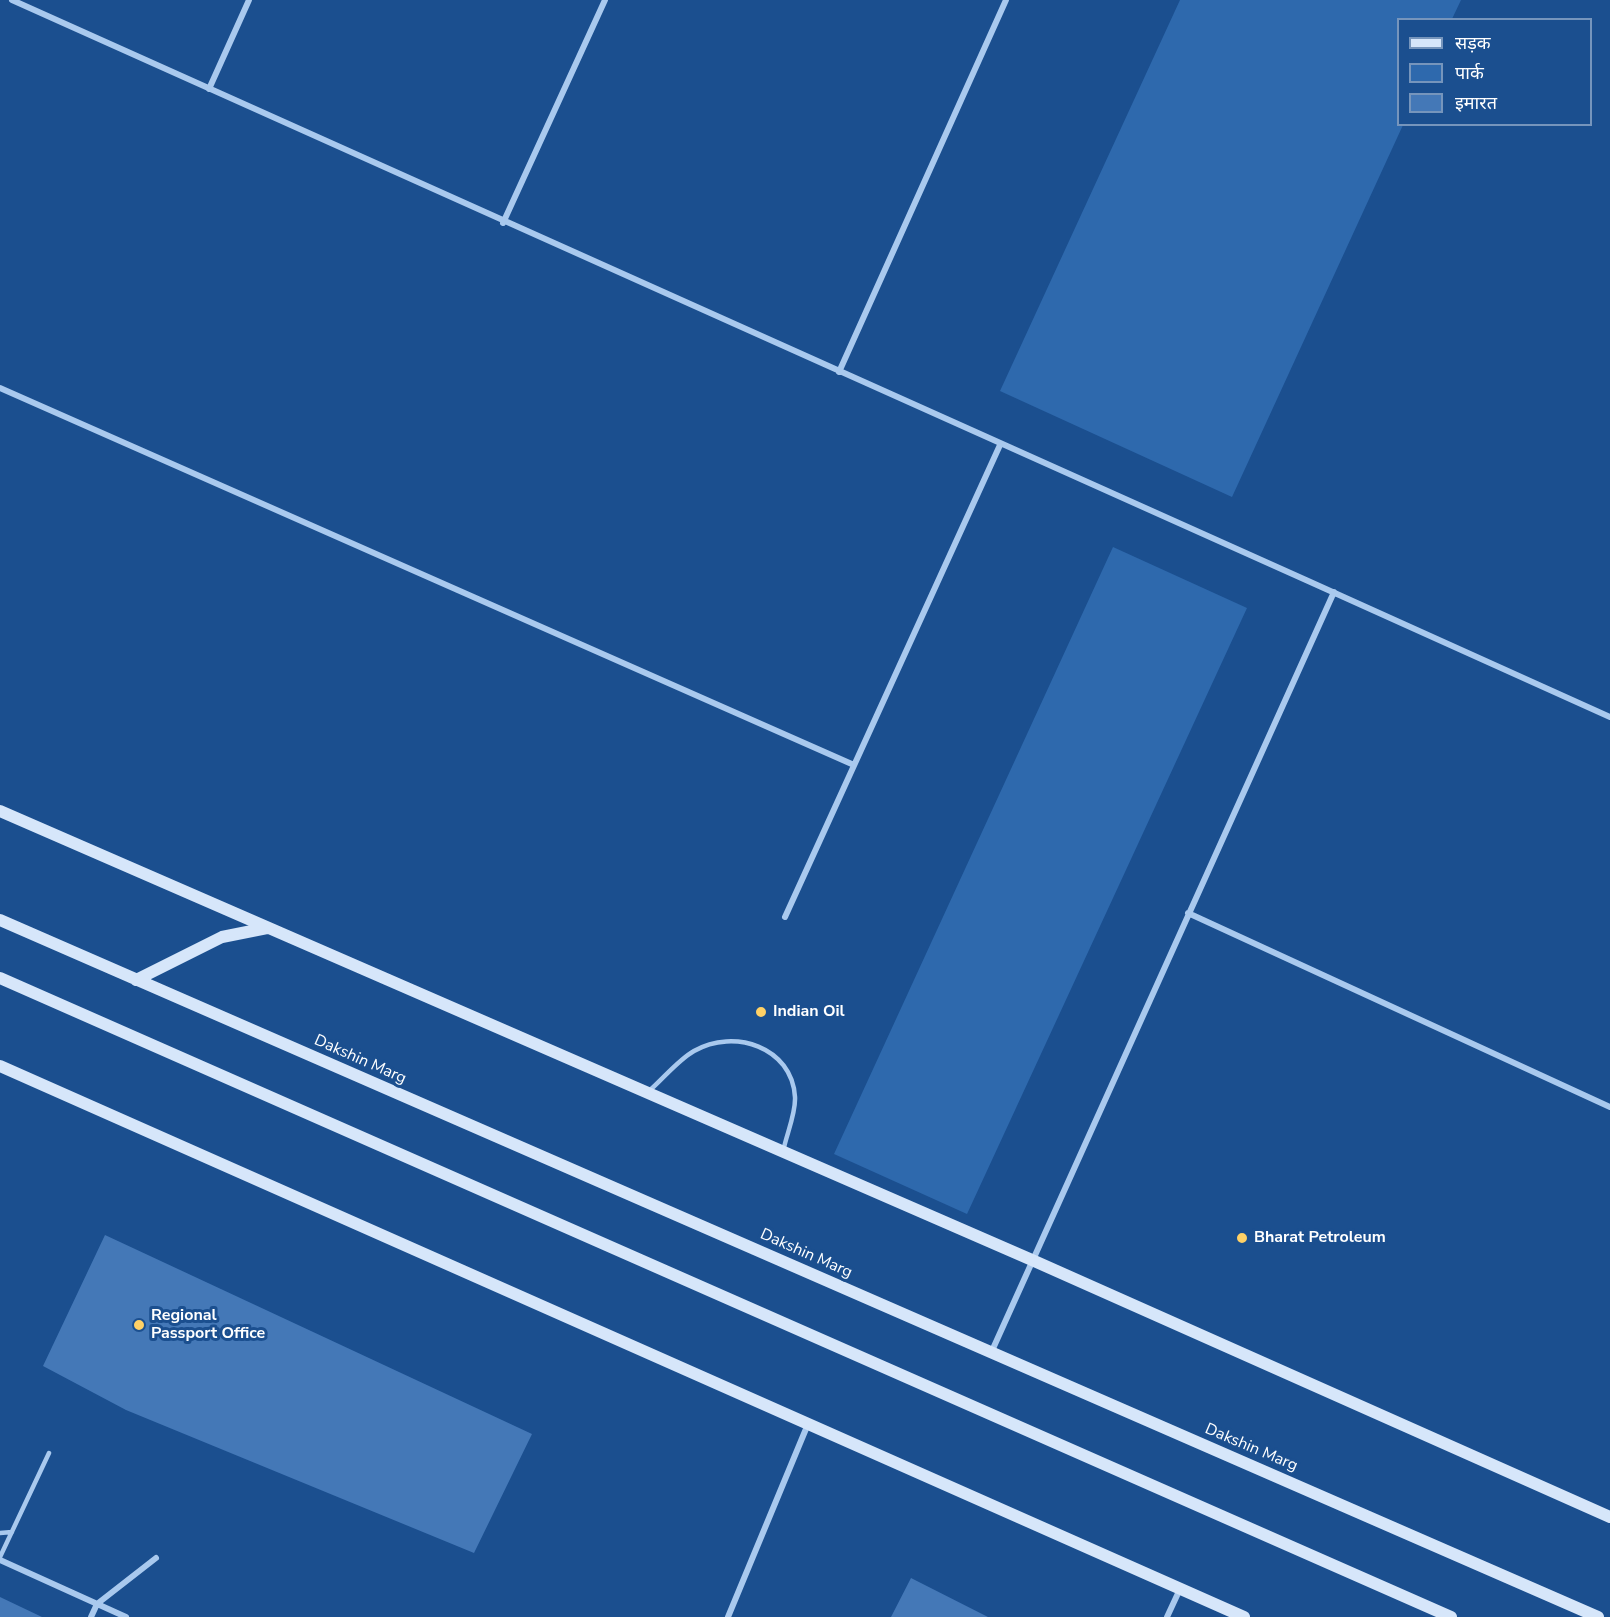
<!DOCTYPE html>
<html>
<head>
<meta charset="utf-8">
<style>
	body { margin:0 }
	#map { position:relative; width:1610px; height:1617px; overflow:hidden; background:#1b4f8f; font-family:"Nunito Sans","Noto Sans Devanagari",sans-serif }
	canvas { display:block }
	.legend { position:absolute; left:1397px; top:18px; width:195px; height:108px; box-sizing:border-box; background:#1b4f8f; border:2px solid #7695bc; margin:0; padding:8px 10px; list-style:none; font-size:18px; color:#fff }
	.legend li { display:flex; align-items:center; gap:12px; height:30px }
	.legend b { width:30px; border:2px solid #7695bc }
</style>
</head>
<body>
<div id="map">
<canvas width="1610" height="1617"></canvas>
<ul class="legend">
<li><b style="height:8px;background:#d6e6fa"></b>सड़क</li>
<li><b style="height:16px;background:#2e69ad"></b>पार्क</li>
<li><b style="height:16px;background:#4478b7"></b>इमारत</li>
</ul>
</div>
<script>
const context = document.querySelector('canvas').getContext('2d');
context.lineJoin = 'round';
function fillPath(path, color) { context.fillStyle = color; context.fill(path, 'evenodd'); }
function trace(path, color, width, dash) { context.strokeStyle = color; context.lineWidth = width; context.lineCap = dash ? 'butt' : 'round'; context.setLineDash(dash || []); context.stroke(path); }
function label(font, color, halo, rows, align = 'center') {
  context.font = font + ' "Nunito Sans",sans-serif'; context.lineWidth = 6; context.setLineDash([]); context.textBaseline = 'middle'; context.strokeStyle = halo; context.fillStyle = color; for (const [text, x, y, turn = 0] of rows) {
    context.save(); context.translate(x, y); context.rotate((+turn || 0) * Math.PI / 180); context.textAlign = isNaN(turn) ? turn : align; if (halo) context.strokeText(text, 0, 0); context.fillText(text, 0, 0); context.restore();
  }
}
const green = new Path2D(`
	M1180 0H1461L1452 19 1398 20V124L1403 125 1232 497 1000 391Z
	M1113 547 1247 608 967 1214 834 1154Z`);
const building = new Path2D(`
	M105 1235 532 1434 474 1553 126 1410 43 1366Z
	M911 1578 988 1617H891Z
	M0 1597 42 1617H0Z`);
const lane = new Path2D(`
	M649 1091C663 1079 678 1060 694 1051 734 1028 792 1047 795 1097 796 1114 786 1135 783 1152
	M0 1533 12 1532
	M0 1557 49 1453`);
const street = new Path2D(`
	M12 0C543 241 1078 476 1610 717
	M209 89 249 0
	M503 223 605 0
	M839 372 1006 0
	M0 388 854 765
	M1188 913 1610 1107
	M785 917 1000 445
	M991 1353 1334 592
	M0 1560 126 1617
	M91 1617 97 1604 156 1558
	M728 1617 808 1424
	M1167 1617 1180 1589`);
const secondary = new Path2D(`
	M0 811 1032 1260 1610 1517
	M0 920 1598 1617
	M0 978 1451 1617
	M136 980 222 937 267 928
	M0 1066 1244 1617`);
const markers = [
	[761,1012,6,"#ffd166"],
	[1242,1238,6,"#ffd166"],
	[139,1325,6,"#ffd166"]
];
const poiNames = [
	["Indian Oil",773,1012],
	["Bharat Petroleum",1254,1238],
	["Regional",151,1316],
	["Passport Office",151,1334]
];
const streetNames = [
	["Dakshin Marg",360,1060,24],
	["Dakshin Marg",806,1254,24],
	["Dakshin Marg",1251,1448,23]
];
fillPath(green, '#2e69ad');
fillPath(building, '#4478b7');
trace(lane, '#a9c9ee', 4.5);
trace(street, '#a9c9ee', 6);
trace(secondary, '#d6e6fa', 12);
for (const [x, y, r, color] of markers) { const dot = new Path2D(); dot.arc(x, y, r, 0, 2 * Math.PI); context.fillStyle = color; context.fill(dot); trace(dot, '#1b4f8f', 2); }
label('bold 16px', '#fff', '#1b4f8f', poiNames, 'left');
label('16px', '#fff', '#1b4f8f', streetNames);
</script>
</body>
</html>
